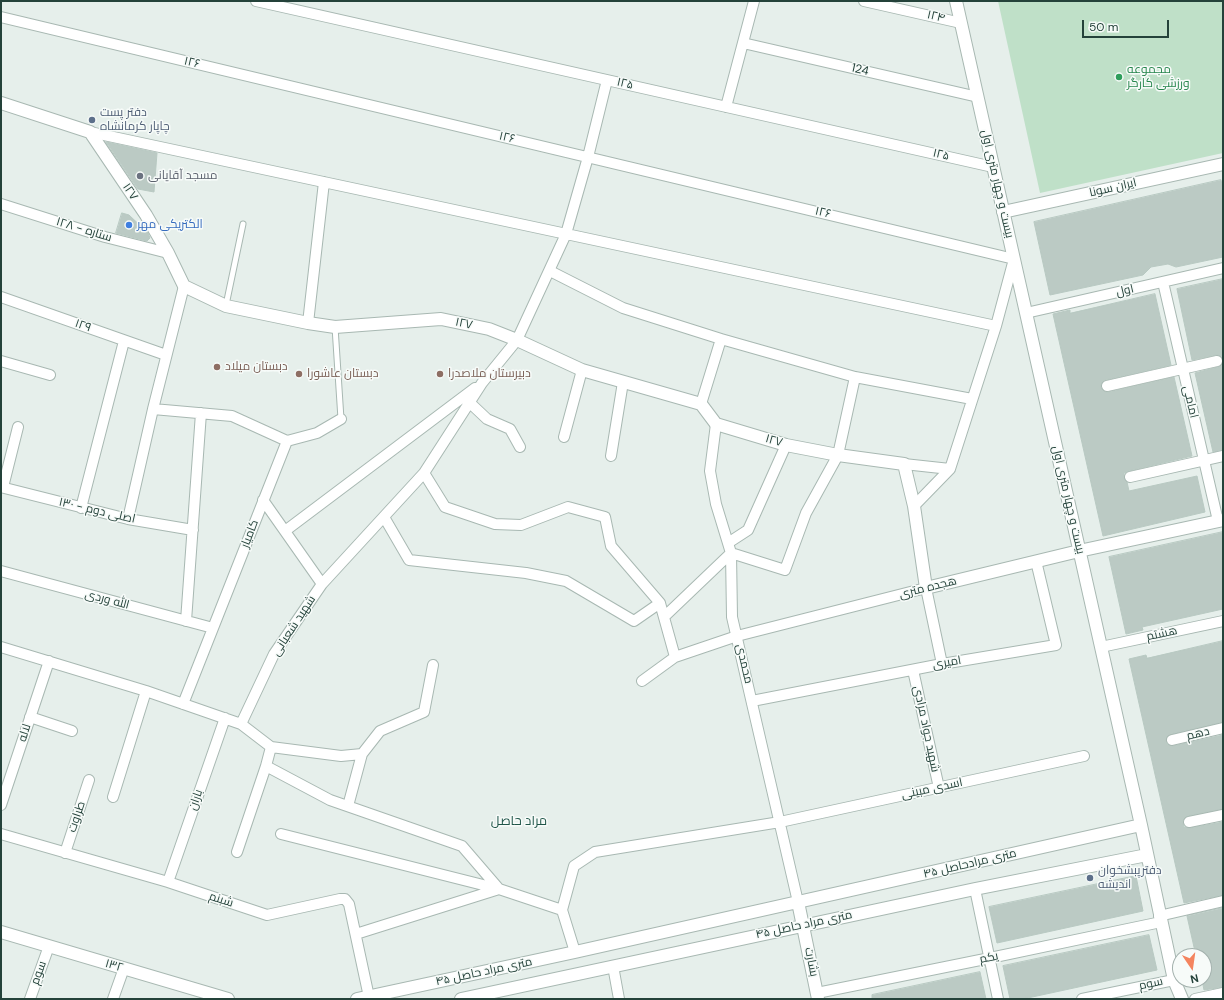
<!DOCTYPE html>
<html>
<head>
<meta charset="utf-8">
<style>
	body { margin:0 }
	#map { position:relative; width:1224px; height:1000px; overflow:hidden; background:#e6efeb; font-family:"DM Sans",sans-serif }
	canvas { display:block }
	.frame { position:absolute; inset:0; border:2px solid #24423a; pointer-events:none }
	.north { position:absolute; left:1172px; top:948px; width:40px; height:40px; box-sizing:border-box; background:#f7fbf9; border:1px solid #a3b1ad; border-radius:50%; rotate:167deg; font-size:11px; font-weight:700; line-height:16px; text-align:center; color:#24423a }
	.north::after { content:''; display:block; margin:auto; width:14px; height:18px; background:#f4845f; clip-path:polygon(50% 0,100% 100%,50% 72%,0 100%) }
	.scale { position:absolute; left:1082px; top:20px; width:87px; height:18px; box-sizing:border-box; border:2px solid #24423a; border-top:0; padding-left:5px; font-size:12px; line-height:14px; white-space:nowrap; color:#24423a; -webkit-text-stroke:3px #f7fbf9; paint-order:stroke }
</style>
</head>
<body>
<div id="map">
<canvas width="1224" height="1000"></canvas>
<div class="frame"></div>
<div class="north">N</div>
<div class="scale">50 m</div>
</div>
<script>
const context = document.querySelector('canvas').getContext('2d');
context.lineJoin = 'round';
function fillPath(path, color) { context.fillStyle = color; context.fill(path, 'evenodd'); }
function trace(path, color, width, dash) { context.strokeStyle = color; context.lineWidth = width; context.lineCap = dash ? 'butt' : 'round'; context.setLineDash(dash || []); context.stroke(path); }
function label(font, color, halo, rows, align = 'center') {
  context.font = font + ' "DM Sans",Cairo,sans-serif'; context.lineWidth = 3; context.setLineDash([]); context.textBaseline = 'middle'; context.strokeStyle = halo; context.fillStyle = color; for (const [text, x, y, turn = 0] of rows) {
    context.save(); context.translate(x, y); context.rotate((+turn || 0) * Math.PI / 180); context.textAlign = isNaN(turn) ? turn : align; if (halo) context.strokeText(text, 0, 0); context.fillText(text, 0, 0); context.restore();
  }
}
const green = new Path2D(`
	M998 1H1223V153L1040 193Z`);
const building = new Path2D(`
	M106 142 157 153 154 192 138 189Z
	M1221 180 1223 189V257L1176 267 1168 264 1151 267 1143 275 1050 295 1034 222Z
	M122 213 129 215 148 233 150 238 147 241 116 233Z
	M1223 279V359L1219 355H1216L1192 360 1177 289Z
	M1155 294 1171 365 1106 380 1101 384V388L1105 392H1108L1174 377 1192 456 1129 471 1124 473V478L1127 482 1129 491 1197 476 1205 512 1103 536 1053 314 1070 310V313Z
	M1223 363V450L1213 452 1195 373 1218 367Z
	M1223 532V609L1142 627 1143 630 1126 634 1109 557Z
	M1223 641V722L1171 734 1166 739 1167 744 1173 746 1223 735V809L1187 816 1183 820V823L1184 827 1190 828 1223 822V895L1184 903 1129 659 1146 655 1147 658Z
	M1136 876 1143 911 997 943 989 907Z
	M1223 908V987L1204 990 1202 980H1204V956H1196L1187 916Z
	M1149 935 1157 970 1023 999H1010L1003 966Z
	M980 972 986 999H872V995Z`);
const service = new Path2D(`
	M226 305 243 224
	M335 327 341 419`);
const minor = new Path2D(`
	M256 1 993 167
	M864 1 961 23
	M1 17 1014 259 996 326 950 469
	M743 43 978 97
	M726 107 754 1
	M90 132 996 326
	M1 204 105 237 168 253
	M550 271 623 308 721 339
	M1163 282 1218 521
	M1 297 166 355
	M1026 313 1223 268
	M308 323 324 182
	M1 361 50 375
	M1107 386 1217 361
	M469 402 487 419 510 429 520 447
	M701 404 721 339 855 377 972 399
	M153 409 232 416 287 441 317 433 341 419
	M716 424 710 471 716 504 731 553 732 617 798 902
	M564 437 582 370
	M611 456 623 382
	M904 464 950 469 914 506
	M424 473 445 507 495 524 521 525 568 507 605 517 611 546 660 603 675 657
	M1130 477 1223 456
	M1 487 128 519 193 530
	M3 487 18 427
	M263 500 322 584
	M81 508 124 341
	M384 517 409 560 526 573 566 581 634 621 660 603
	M128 519 153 409 184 286
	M285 531 475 388
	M728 543 748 530 786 445
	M1 571 213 628
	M664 617 731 553 785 570 806 513 838 455 855 377
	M186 621 201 413
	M1 647 146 691 241 724 274 654 322 584 424 473 482 383 517 340 566 234 588 157 607 80
	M1101 647 1223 621
	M913 670 939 788
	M642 681 675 657 737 636 926 588 942 664
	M752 701 942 664 1056 645 1036 561
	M183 704 287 441
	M30 717 72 731
	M241 724 271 747 266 766 330 800 462 846 499 889
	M1172 740 1223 728
	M271 747 341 756 362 754 380 731 424 712 433 665
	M113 797 146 691
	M1 805 49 661
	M348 806 362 754
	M1189 822 1223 815
	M1 834 168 882 267 915 340 899H345L349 904 369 997
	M281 834 499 889 562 910 575 952
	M237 852 266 766
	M65 853 89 780
	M168 882 225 718
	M975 889 998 999
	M562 910 574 866 595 852 780 822 1084 756
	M1159 916 1223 901
	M356 934 499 889
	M613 966 619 999
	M817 993 990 958 1161 922
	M30 999 49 946
	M113 999 124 968
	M1082 999 1174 980
	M1195 999 1223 993`);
const tertiary = new Path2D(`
	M956 1 1141 825 1174 980 1182 999
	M1 103 90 132 146 215 168 253 184 286 226 306 308 323 335 327 441 319 489 329 517 340 582 370 701 404 716 424 786 445 838 455 904 464 914 506 926 588 1079 551 1223 520
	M1003 212 1223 164
	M798 902 818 999
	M1 932 228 999
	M357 999 575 952 1141 825
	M461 999 975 889 1147 855`);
const markers = [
	[1119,77,4,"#2e9e5b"],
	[92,120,4,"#5c6f8a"],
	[140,176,4,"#6b7280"],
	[129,225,4,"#3f7fe0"],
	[217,367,4,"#8d6e63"],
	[299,374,4,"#8d6e63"],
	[440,374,4,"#8d6e63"],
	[1090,878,4,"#5c6f8a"]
];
const streetNames = [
	["۱۲۴",936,17,13],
	["۱۲۶",192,63,13],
	["124",860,70,13],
	["۱۲۵",625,84,13],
	["۱۲۶",507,138,13],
	["۱۲۵",941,155,13],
	["بیست و چهار متری اول",997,184,77],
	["ایران سونا",1113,188,-13],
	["۱۲۷",130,192,56],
	["۱۲۶",823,213,13],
	["۱۲۸ - ستاره",84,230,17],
	["اول",1125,291,-13],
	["۱۲۷",464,324,12],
	["۱۲۹",83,326,19],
	["امامی",1190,402,77],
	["۱۲۷",774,441,16],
	["بیست و چهار متری اول",1068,500,77],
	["اصلی دوم - ۱۳۰",97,511,13],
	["کامیار",250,534,-69],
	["هجده متری",928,588,-14],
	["الله وردی",107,600,15],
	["شهید شعبانی",294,626,-57],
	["هشتم",1162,634,-12],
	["امیری",947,663,-10],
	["محمدی",744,664,77],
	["شهید جواد مرادی",926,729,78],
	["لاله",25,733,-72],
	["دهم",1198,734,-13],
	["اسدی مبینی",932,789,-12],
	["باران",196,800,-71],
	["طراوت",77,817,-72],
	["۴۵ متری مرادحاصل",970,864,-13],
	["شبنم",221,900,18],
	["۴۵ متری مراد حاصل",804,925,-12],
	["یکم",989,958,-12],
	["بشارت",811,962,79],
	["۱۳۲",114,966,16],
	["۴۵ متری مراد حاصل",484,972,-12],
	["سوم",39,973,-70],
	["سوم",1151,984,-12]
];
const leisureNames = [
	["مجموعه",1127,70],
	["ورزشی کارگر",1127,84]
];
const serviceNames = [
	["دفتر پست",100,113],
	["چاپار کرمانشاه",100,127],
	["دفترپبشخوان",1098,871],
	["اندیشه",1098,885]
];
const worshipNames = [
	["مسجد آقایانی",148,176]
];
const shopNames = [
	["الکتریکی مهر",137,225]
];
const educationNames = [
	["دبستان میلاد",225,367],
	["دبستان عاشورا",307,374],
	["دبیرستان ملاصدرا",448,374]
];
const neighbourhoodNames = [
	["مراد حاصل",519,822]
];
fillPath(green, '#bfe0c8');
fillPath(building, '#bbcac4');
trace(building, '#b8c9c2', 1);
trace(service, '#a8b8b2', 7);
trace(minor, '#a8b8b2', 12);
trace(tertiary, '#a8b8b2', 14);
trace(service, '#fff', 5);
trace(minor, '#fff', 10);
trace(tertiary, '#fff', 12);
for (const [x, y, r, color] of markers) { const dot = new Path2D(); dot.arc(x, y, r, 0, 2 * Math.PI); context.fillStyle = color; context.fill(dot); trace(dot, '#f7fbf9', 1.5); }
label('12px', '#24423a', '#f7fbf9', streetNames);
label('12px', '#27864d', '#f7fbf9', leisureNames, 'left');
label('12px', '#4e5e75', '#f7fbf9', serviceNames, 'left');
label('12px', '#5b616d', '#f7fbf9', worshipNames, 'left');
label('12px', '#366cbe', '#f7fbf9', shopNames, 'left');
label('12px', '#785e54', '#f7fbf9', educationNames, 'left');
label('13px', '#1f5548', '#f7fbf9', neighbourhoodNames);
</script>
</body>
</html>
